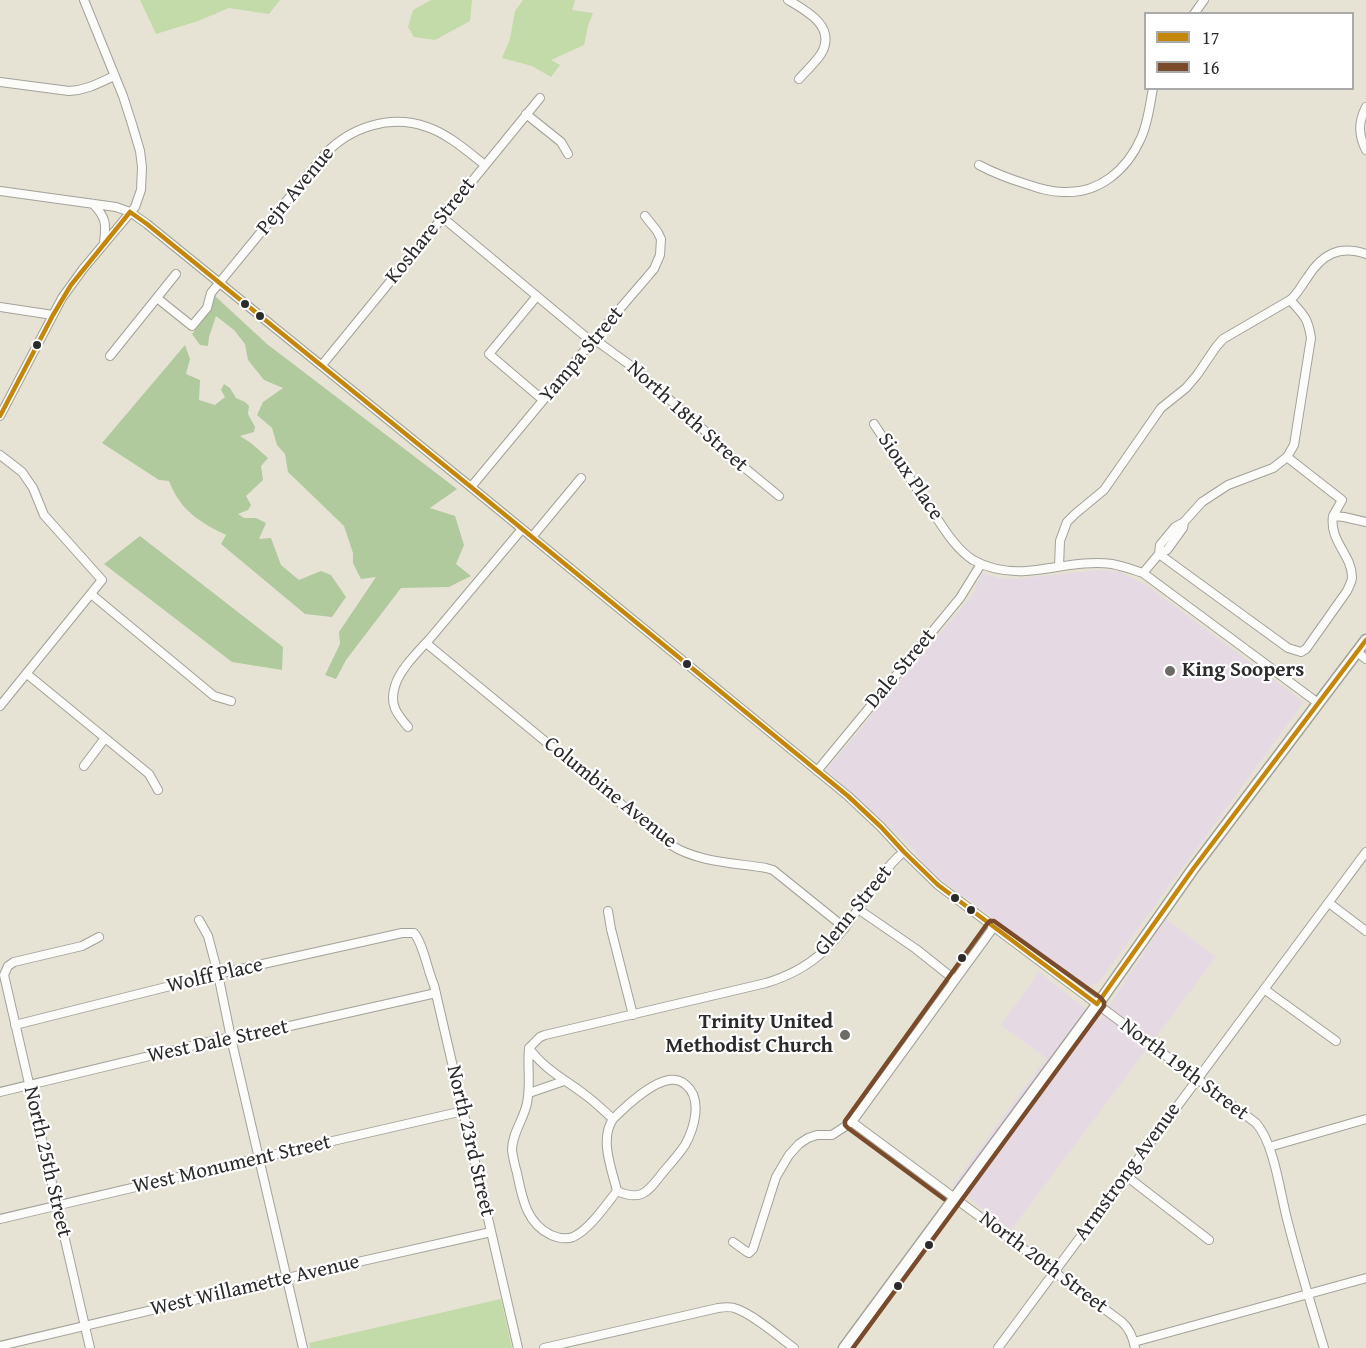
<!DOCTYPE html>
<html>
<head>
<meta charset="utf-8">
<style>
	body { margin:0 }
	#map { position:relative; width:1366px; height:1348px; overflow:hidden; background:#e6e3d5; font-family:"Gentium Book Plus",serif }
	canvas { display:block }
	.legend { position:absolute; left:1144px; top:12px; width:210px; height:78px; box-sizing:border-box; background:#fff; border:2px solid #aaa; margin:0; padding:8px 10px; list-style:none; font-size:18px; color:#2b2b2b }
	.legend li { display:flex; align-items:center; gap:12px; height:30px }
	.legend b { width:30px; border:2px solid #aaa }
</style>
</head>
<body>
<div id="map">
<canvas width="1366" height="1348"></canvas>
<ul class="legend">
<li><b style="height:8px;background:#c4870b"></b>17</li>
<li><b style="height:8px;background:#7a4b2a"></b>16</li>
</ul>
</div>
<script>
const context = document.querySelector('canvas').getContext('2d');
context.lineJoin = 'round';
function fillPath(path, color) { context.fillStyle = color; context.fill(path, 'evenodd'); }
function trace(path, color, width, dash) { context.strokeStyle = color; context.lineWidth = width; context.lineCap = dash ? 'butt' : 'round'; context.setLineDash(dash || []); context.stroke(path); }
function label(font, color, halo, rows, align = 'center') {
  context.font = font + ' "Gentium Book Plus",serif'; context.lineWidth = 4.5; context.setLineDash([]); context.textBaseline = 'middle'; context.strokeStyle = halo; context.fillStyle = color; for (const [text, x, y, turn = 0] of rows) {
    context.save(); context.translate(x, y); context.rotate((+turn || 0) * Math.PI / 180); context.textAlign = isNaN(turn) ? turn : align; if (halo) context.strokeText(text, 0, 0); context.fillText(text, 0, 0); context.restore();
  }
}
const built = new Path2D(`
	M1100 570 1120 572 1146 585 1304 702 1099 982 1088 987 930 872 913 849 826 770 973 594 981 575 983 573 999 578 1012 579Z
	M1166 919 1216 957 1011 1230 952 1186 1046 1058 1001 1025 1039 972 1100 1020Z`);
const green = new Path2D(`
	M140 0H280L269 14 229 8 198 21 156 34Z
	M431 0H472L470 21 435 40 414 37 408 27 413 10Z
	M523 0H575L572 10 593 13 588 26 584 45 551 60 560 65 551 77 532 66 502 58 510 39 515 11Z
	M501 1299 512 1348H310L309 1343Z`);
const forest = new Path2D(`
	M215 296 267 344 457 489 430 508 455 516 464 545 456 564 471 576 449 587 401 588 346 660 336 679 325 675 340 644 339 632 376 577 361 579 353 563V553L344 526 288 472 285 454 277 445 272 428 257 415 263 402 283 388 264 380 248 360 245 344 234 330 216 316 209 337 208 346 200 345 192 334 210 311Z
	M185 345 190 359 186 374 200 380 199 400 215 405 225 397 221 390 224 384 230 388 236 398 245 402 249 406 248 414 255 427 254 432 240 436 251 443 268 458 261 466 263 480 246 496 251 505 248 510 238 514 244 518H256L266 523 259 539 271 538 281 565 299 580 321 571 331 575 346 597 332 617 305 614 221 544 226 535C199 522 180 510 169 481L159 480 102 443Z
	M140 536 283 647 282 670 232 662 104 564Z`);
const minor = new Path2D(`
	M788 0C807 11 837 27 821 54 815 63 806 71 799 79
	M1194 14 1204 0
	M0 82 69 91C87 90 99 83 114 76
	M1366 107C1358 122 1358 135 1366 150
	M526 114 561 142 568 154
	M979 165C994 173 1010 179 1026 184 1038 188 1050 192 1063 192 1099 194 1127 170 1141 138 1148 123 1150 104 1153 88
	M0 191 116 207 130 212 147 224 471 487 848 796 881 827 904 852 938 885 1256 1123C1274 1143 1280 1192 1287 1219 1298 1262 1311 1305 1324 1348
	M93 204C107 218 106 225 104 243
	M442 217 592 342
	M537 296 489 354 543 400
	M157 298 192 326 207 308 211 293 325 154C351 127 390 114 427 127 448 134 467 151 485 165
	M1290 300C1298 294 1301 286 1307 278 1322 254 1339 245 1366 254
	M0 307 53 315
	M594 339 634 368 705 431 729 455 779 496
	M110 356 176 274
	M322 365 540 98
	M0 416 62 298 83 269 135 207 141 190 142 167 140 151 132 124 123 96 84 0
	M874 424C892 451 909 477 927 504 941 523 953 547 973 560 989 569 1008 572 1026 571 1054 569 1084 560 1112 564 1123 566 1133 570 1143 573L1318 703
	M0 455 22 472 33 488 44 515 102 580 0 706
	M1287 457 1342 500 1333 516
	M471 487 594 339 654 269 660 255 661 239 657 231 645 216
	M532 537 581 478
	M1159 554 1288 648 1301 652 1306 649 1311 642 1347 591C1349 586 1352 582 1352 577 1352 555 1329 541 1333 516L1344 517 1366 522
	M1059 566 1060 541 1067 522 1075 514 1104 490 1161 408 1186 388 1197 375 1216 347 1223 339 1290 300C1304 315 1308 318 1311 338L1294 445 1287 457 1273 468 1228 485 1202 502 1184 522 1175 527 1160 545 1159 554
	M1143 573 1159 554 1167 550 1183 528 1184 522
	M91 594 214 696 231 701
	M426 643 671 845C697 862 735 863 766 868L773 870 845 928
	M1357 652 1366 659
	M27 674 149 774 158 790
	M408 727C397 714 389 705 395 686 400 668 421 649 433 635 463 599 493 564 522 529
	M84 766 105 738
	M817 771 960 598 981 564
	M1329 903 1366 931
	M858 909 916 949 955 980
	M608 911 611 929 633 1015
	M199 920 208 936 218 974 231 1038 303 1348
	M1264 989 1336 1041
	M15 1025 218 974 402 933H414C423 943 428 972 434 985L518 1348
	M529 1048C543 1068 564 1079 584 1094 594 1101 603 1110 613 1119 599 1140 612 1169 617 1191 606 1205 589 1230 573 1237 565 1240 558 1238 551 1235 526 1223 522 1197 517 1173 515 1166 513 1158 512 1150 512 1133 524 1119 527 1103 531 1084 527 1066 529 1048Z
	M529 1048 540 1037 545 1035 766 983C825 965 840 933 874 887 883 875 891 861 904 852
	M0 1092 220 1039 241 1037 436 993
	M529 1093 564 1081
	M613 1119C626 1106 651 1083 669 1080 675 1079 682 1081 686 1085 703 1099 694 1129 685 1145 679 1154 672 1162 665 1170 649 1189 644 1203 617 1191
	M852 1122 1122 1322C1130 1329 1133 1337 1135 1348
	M1269 1147 1366 1119
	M1125 1175 1209 1240
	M0 1219 259 1158 463 1111
	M733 1242 747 1252 749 1253 753 1249 776 1177 789 1155 799 1144 808 1138 817 1135H832L852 1122 993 928
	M1134 1342 1366 1278
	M0 1346 287 1278 491 1232
	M90 1348 4 975 8 966 14 962 82 946 99 937
	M544 1348 718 1308C724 1307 731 1306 737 1309 754 1315 779 1337 794 1348
	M998 1348 1366 852`);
const major = new Path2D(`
	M844 1348 1105 994 1193 869 1366 640`);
const bus1 = new Path2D(`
	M130 212 147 224 471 487 848 796 881 827 904 852 938 885 1097 1004
	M0 416 53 315 71 285 130 212
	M1097 1004 1193 869 1366 640`);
const bus2 = new Path2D(`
	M853 1348 1104 1006V1002L1101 998 994 921H990L987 924 845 1121V1125L848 1128 944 1199`);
const markers = [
	[245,304,5,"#2b2b2b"],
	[260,316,5,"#2b2b2b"],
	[37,345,5,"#2b2b2b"],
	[687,664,5,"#2b2b2b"],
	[1170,671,6,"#6c6b66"],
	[955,898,5,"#2b2b2b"],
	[971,910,5,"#2b2b2b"],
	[962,958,5,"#2b2b2b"],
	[845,1035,6,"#6c6b66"],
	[929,1245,5,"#2b2b2b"],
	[898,1286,5,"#2b2b2b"]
];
const streetNames = [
	["Pejn Avenue",296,191,-50],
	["Koshare Street",431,231,-51],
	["Yampa Street",582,355,-50],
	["North 18th Street",687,417,42],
	["Sioux Place",910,477,56],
	["Dale Street",901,669,-50],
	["Columbine Avenue",610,793,39],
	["Glenn Street",854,911,-51],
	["Wolff Place",215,976,-13],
	["West Dale Street",218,1042,-12],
	["North 19th Street",1184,1070,37],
	["North 23rd Street",470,1141,77],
	["North 25th Street",47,1162,77],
	["West Monument Street",232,1165,-13],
	["Armstrong Avenue",1128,1172,-54],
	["North 20th Street",1043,1263,37],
	["West Willamette Avenue",255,1286,-13]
];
const poiNames = [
	["King Soopers",1182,671],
	["Trinity United",833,1023,"right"],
	["Methodist Church",833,1047,"right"]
];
fillPath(built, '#e5dae4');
fillPath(green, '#c2dba8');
fillPath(forest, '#b0ca9e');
trace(minor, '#a2a199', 10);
trace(major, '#a2a199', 13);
trace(minor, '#fbfbf9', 8);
trace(major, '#fbfbf9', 10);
trace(bus1, '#c4870b', 4.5);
trace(bus2, '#7a4b2a', 4.5);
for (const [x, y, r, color] of markers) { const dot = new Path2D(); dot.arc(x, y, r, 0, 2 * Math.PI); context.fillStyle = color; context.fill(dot); trace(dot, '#fff', 2); }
label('21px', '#2b2b2b', '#fff', streetNames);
label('bold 21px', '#2b2b2b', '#fff', poiNames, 'left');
</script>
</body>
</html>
